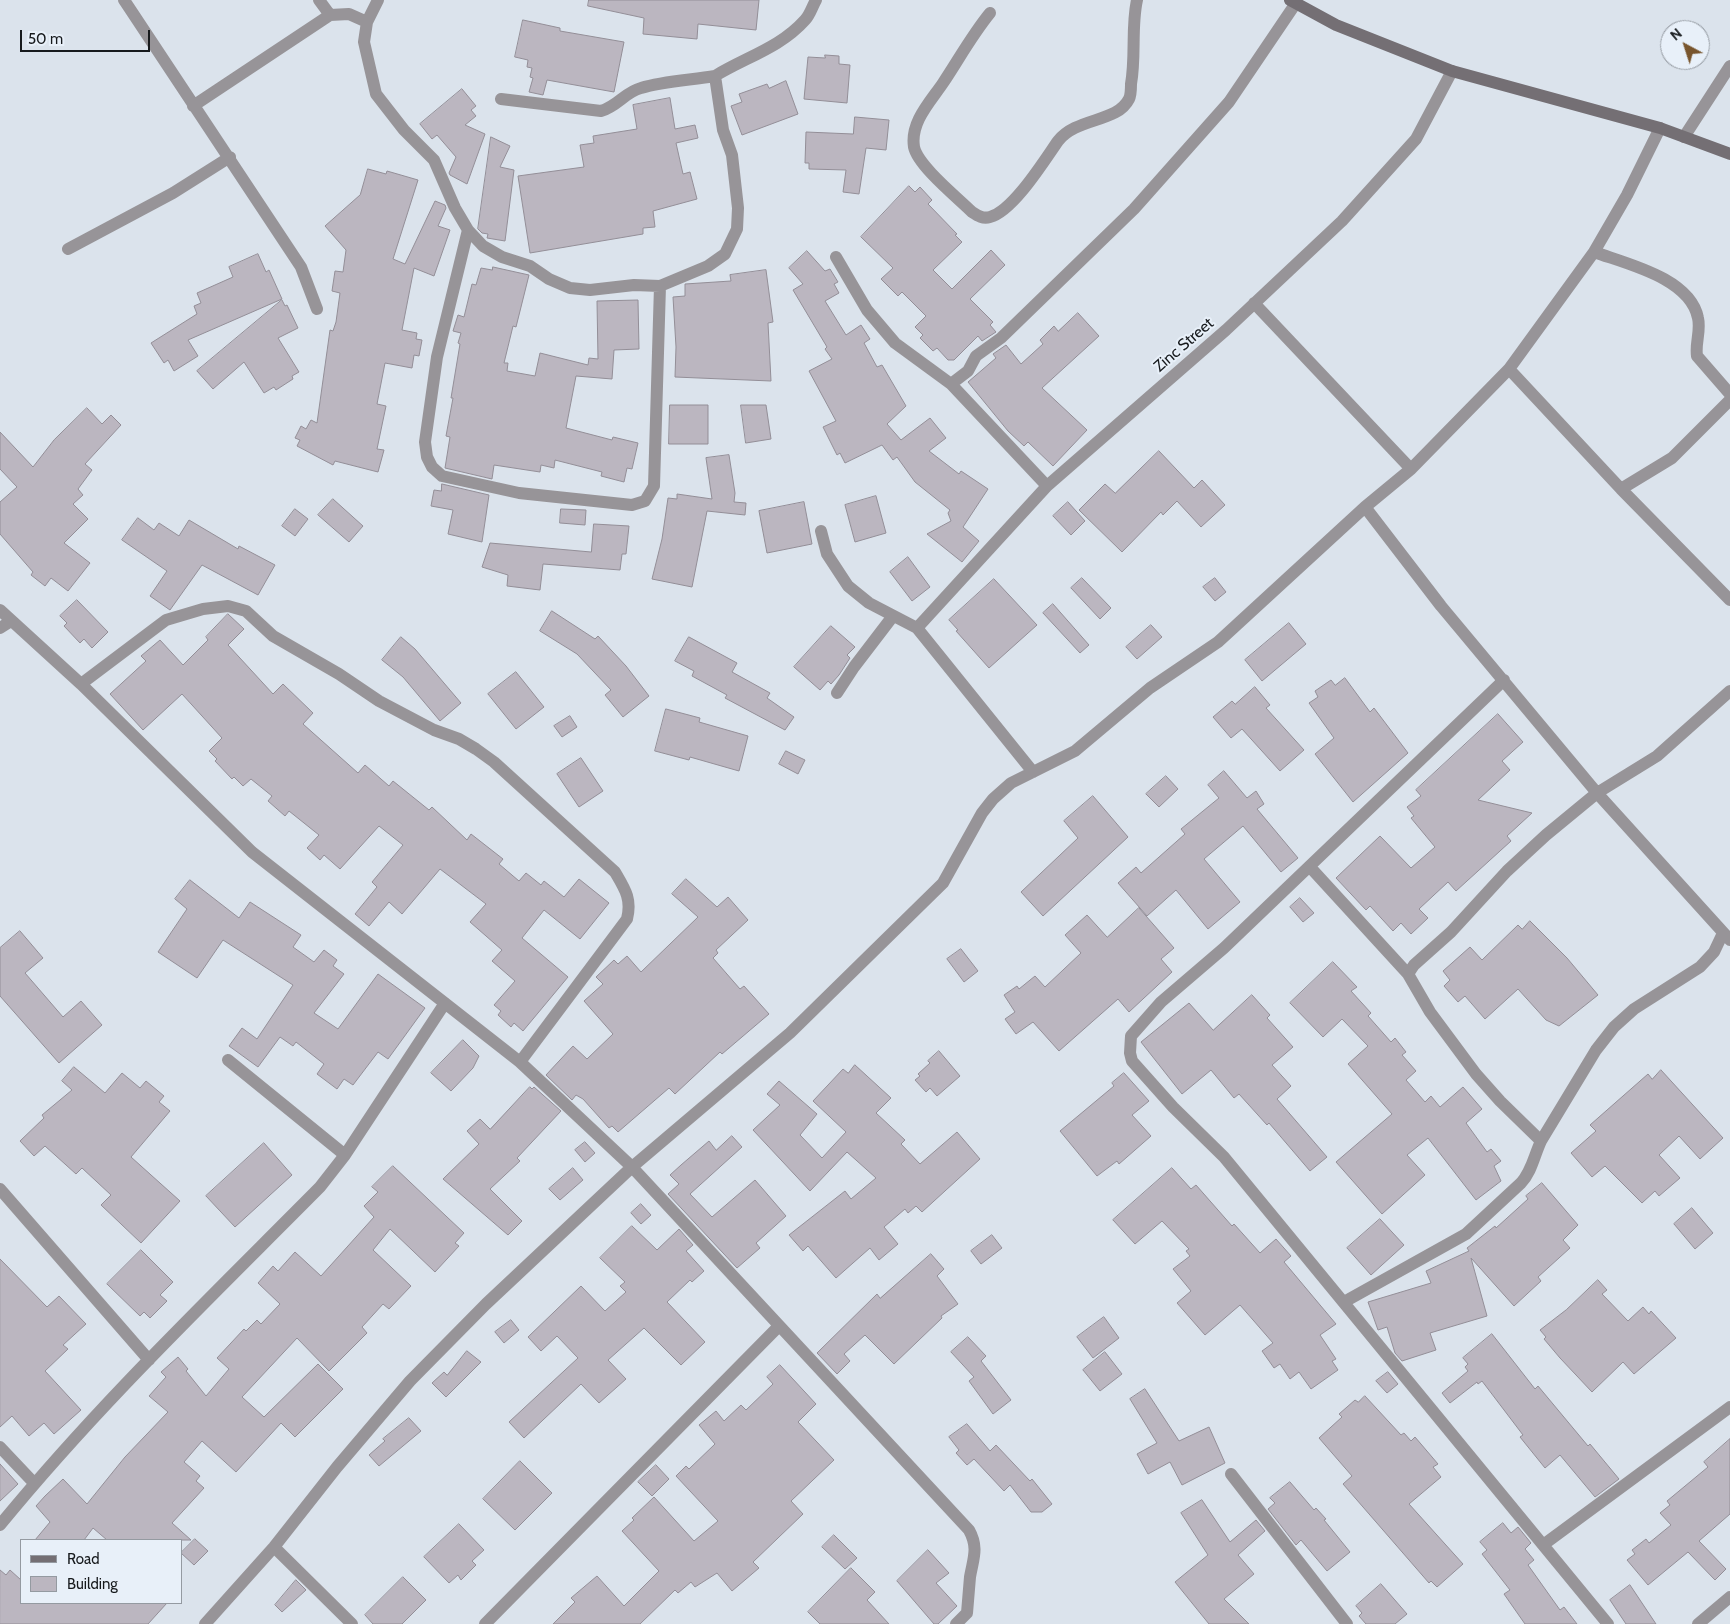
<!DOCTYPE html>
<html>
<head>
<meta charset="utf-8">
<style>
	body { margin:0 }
	#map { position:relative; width:1730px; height:1624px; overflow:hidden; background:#dbe3ec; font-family:Cabin,sans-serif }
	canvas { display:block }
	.legend { position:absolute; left:20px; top:1539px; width:162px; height:65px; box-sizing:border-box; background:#e8f0f9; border:1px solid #949aa1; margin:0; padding:6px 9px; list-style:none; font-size:15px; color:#171a1d }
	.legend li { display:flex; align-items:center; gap:10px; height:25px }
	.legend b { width:25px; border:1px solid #949aa1 }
	.north { position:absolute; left:1660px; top:20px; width:50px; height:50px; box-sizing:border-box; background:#e8f0f9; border:1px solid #949aa1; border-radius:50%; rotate:320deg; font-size:14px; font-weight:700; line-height:20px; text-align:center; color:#171a1d }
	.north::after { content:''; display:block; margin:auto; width:18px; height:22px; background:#78552d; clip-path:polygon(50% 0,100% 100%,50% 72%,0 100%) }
	.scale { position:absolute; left:20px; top:30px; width:130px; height:22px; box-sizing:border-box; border:2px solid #171a1d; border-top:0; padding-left:6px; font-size:15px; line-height:18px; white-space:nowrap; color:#171a1d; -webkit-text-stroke:4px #e8f0f9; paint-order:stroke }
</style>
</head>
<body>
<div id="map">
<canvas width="1730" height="1624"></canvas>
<ul class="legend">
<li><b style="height:6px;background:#746f74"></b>Road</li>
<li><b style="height:14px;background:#bbb6c0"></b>Building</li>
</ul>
<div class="north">N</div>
<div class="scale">50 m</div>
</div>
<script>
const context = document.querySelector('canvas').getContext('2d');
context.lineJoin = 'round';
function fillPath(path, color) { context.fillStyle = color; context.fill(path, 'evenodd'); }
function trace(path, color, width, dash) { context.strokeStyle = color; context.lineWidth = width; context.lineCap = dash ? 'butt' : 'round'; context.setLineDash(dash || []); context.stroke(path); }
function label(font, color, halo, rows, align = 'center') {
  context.font = font + ' Cabin,sans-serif'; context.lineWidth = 4; context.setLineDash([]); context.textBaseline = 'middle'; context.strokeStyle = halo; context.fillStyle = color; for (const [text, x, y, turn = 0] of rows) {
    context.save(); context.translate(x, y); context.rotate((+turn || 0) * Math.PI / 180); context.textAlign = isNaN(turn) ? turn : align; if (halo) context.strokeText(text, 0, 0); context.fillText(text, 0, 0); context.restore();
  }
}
const building = new Path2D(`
	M589 0H759L756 30 698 24 697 39 643 34 644 18 588 6Z
	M523 20 560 28V31L624 42 614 92 547 80 543 95 529 92 533 78 530 77 532 68 527 67 528 60 515 57Z
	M825 55 839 56V64L850 65 847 103 804 99 808 57 825 58Z
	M786 81 798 114 742 135 731 106 742 102 739 94 767 84 769 88Z
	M462 89 476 106 471 110 476 116 465 125 485 134 467 184 450 175 449 173 456 157 437 135 432 139 420 124Z
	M670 98 675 129 695 125 698 138 676 143 683 174 690 172 697 199 653 211 655 227 643 228V234L530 253 518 176 584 167 580 145 594 143 593 136 637 129 633 105Z
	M855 117 889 120 886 150 866 148 859 194 843 192 846 170 809 169V163H805L806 132 853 134Z
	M491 137 510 146 500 167 514 170 505 241 487 238 488 234 482 233 478 229Z
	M368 169 386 174 387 171 418 180 393 259 405 264 435 201 445 205 446 208 438 226 450 230 434 276 414 268 402 330 417 333 416 339 422 340 419 356 414 355 412 368 385 363 377 404 386 406 377 449 384 450 378 472 335 461 333 465 297 446 300 440 295 438 301 426 306 429 311 420 317 423 330 330 333 331 336 322 340 293 332 291 335 271 343 272 346 250 325 226 360 195Z
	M909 186 915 192 920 187 932 200 928 204 957 234 955 235 962 242 933 270 952 289 991 250 1005 265 970 299 993 322 990 325 996 332 982 341 978 336 954 360H948L937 348 933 351 920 338 923 335 915 327 926 316 902 292 898 296 881 279 893 268 861 237Z
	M807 251 825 271 830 269 838 282 834 284 839 293 825 301 846 335 861 325 870 339 864 343 877 367 882 365 906 406 887 424 901 440 930 418 946 438 929 451 959 474 961 471 988 489 963 527 979 541 962 562 927 534 951 521 948 513 950 510 915 482 897 457 893 460 882 445 845 463 840 453 837 455 823 427 836 421 809 371 832 359 825 349 827 347 793 290 803 284 789 268Z
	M258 254 266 272 269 270 282 299 188 340 198 356 174 371 168 360 164 363 151 343 197 314 194 306 201 303 197 293 233 277 229 267Z
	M493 267 529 275 516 327 513 326 504 363H508L507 371 535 376 540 353 588 365 589 358 598 359 597 301 638 300 639 349 614 350 612 379 576 376 566 428 612 440 613 437 638 443 632 469 627 468 624 482 601 476 602 472 555 460 554 468 541 465 540 472 494 465 492 479 445 468 450 437 446 436 453 398H451L460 344 458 343 461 333 453 331 458 315 464 317 472 284 476 285 481 268 492 270Z
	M766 270 773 322 768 323 771 381 675 377 676 347 673 297 685 296V284L731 281 730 275Z
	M282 300 285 306 287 305 298 328 278 338 299 372 292 376 293 379 276 390 274 387 264 393 244 362 213 389 197 371Z
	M1078 313 1099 336 1042 388 1087 430 1053 466 1028 442 1024 446 1008 431 968 382 996 358 993 354 1006 345 1021 364 1043 344 1040 340 1054 326 1058 331Z
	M670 405H708V444H669Z
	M741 405H766L771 439 746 443Z
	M87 408 102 424 111 415 121 425 85 464 92 470 78 489 83 495 73 504 88 519 64 543 90 563 68 591 51 578 45 586 31 575 33 572 0 534V502L17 487 0 469V432L33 467 54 440Z
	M1159 451 1194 488 1202 480 1225 505 1201 527 1177 501 1163 515 1161 512 1122 552 1079 510 1105 484 1115 493Z
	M729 455 735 493 734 502 746 503 745 515 707 511 692 587 652 579 662 539 668 498 677 499V494L712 499 706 458Z
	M442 484 489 495 482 542 448 534 453 510 431 506 434 490 441 491Z
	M876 496 886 533 855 542 845 505Z
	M333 499 363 526 349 542 318 515Z
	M804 502 812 544 767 553 759 511Z
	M1068 502 1085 521 1071 535 1053 516Z
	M295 509 308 519 295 536 282 526Z
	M561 509 586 510 585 525 560 523Z
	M138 518 154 530 159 523 179 536 189 520 238 549 239 546 275 565 258 595 202 565 170 610 150 596 167 571 122 540Z
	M594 524 629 526 626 554H622L620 570 543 564 540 590 507 586 508 575 482 567 490 543 591 552Z
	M908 557 930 587 912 601 890 572Z
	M1082 578 1111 608 1100 619 1071 588Z
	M1215 578 1226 592 1215 601 1203 587Z
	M994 579 1037 625 989 668 956 631 958 630 949 620Z
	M77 600 108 632 92 648 84 639 80 643 64 626 67 623 60 616Z
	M1053 604 1089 645 1080 653 1043 613Z
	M552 611 595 639 598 636 626 666 649 696 623 717 605 695 611 690 577 654 540 631Z
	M228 614 244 629 228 645 273 694 283 684 313 713 303 724 358 773 365 765 389 786 393 781 429 810 432 807 467 840 471 834 503 859 499 864 519 881 526 873 541 885 544 881 564 897 579 879 609 903 580 939 544 910 522 938 568 977 523 1031 514 1023 511 1027 498 1015 501 1011 494 1005 515 981 492 961 502 950 470 922 486 904 440 869 402 914 389 902 369 926 355 914 377 887 372 882 403 845 379 826 340 869 324 855 320 860 307 848 319 835 289 811 285 816 268 801 272 796 251 779 243 786 234 777 232 779 215 761 217 759 209 751 222 738 182 694 143 730 110 694 146 661 141 656 160 640 183 665 208 640 206 637Z
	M1289 623 1306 644 1262 681 1245 660Z
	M1151 625 1162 637 1137 659 1126 647Z
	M831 626 855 647 847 655 850 658 839 675 831 684 828 681 820 690 794 667Z
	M401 637 415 649 461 703 440 721 403 677 382 660Z
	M689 637 737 663 732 672 770 693 767 698 794 717 785 730 725 698 727 695 692 676 694 671 675 661Z
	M516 672 544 707 516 729 488 694Z
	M1345 678 1370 712 1374 708 1408 753 1353 802 1315 754 1334 738 1309 703 1318 697 1315 691 1331 680 1335 685Z
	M1255 687 1270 705 1266 708 1304 750 1280 771 1242 729 1231 738 1213 717 1232 701 1235 704Z
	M666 709 700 718 699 722 748 736 739 771 690 757 689 760 655 751Z
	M1498 714 1523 742 1502 761 1510 770 1478 800 1532 813 1507 836 1511 841 1456 891 1448 882 1419 909 1428 918 1411 934 1401 923 1393 931 1370 906 1366 910 1336 878 1380 836 1411 868 1435 847 1411 818 1414 816 1407 807 1421 796 1416 790Z
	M570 716 577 727 562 737 554 726Z
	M786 751 805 760 798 774 779 764Z
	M581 758 603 791 579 807 557 774Z
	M1224 771 1247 798 1256 791 1264 804 1257 809 1298 858 1281 872 1243 826 1204 859 1240 902 1208 929 1176 890 1147 916 1118 883 1136 867 1141 873 1185 834 1181 829 1219 798 1208 785Z
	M1166 776 1178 789 1159 807 1146 794Z
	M1093 796 1128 837 1043 916 1021 892 1078 838 1064 821Z
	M686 879 717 907 728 897 748 920 716 950 718 953 713 958 740 989 744 986 769 1014 722 1054 720 1052 675 1094 669 1088 618 1132 612 1126 609 1128 583 1099 576 1095 572 1100 546 1075 573 1046 587 1059 613 1034 584 1001 603 984 596 977 614 960 618 964 627 956 641 972 698 917 672 894Z
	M190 880 239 918 250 902 301 935 293 947 314 962 324 950 337 960 333 966 344 974 314 1013 338 1029 378 974 425 1008 388 1059 378 1052 353 1085 344 1079 337 1089 317 1074 324 1064 296 1042 293 1046 280 1037 258 1067 229 1046 242 1028 257 1039 293 985 223 940 197 978 158 952 187 909 175 899Z
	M1300 898 1314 913 1303 922 1290 907Z
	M1139 908 1174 948 1161 959 1172 972 1129 1012 1118 999 1059 1051 1033 1022 1016 1034 1005 1019 1015 1012 1004 995 1017 986 1019 989 1035 976 1045 987 1081 953 1065 935 1087 915 1107 937Z
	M1530 921 1567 958 1598 995 1559 1026 1546 1020 1518 989 1485 1019 1465 996 1458 1002 1444 986 1450 980 1443 971 1470 947 1482 960 1518 925 1522 929Z
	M20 931 43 958 25 973 63 1017 81 1001 102 1025 59 1063 0 996V948Z
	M961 949 978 971 964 982 947 959Z
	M1333 962 1357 987 1351 991 1371 1013 1368 1016 1391 1042 1395 1038 1406 1052 1402 1055 1416 1071 1406 1080 1425 1102 1431 1096 1440 1107 1463 1087 1482 1109 1466 1123 1487 1152 1491 1149 1501 1161 1494 1166 1501 1181 1476 1200 1428 1138 1407 1155 1425 1175 1382 1214 1336 1162 1392 1114 1348 1064 1368 1046 1342 1019 1323 1037 1290 1003Z
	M1252 995 1270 1015 1267 1018 1293 1047 1272 1065 1291 1086 1277 1099 1327 1157 1310 1171 1269 1123 1267 1125 1239 1094 1234 1098 1211 1070 1182 1094 1141 1042 1189 1003 1213 1030Z
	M463 1040 479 1056 473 1068 451 1091 431 1073Z
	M939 1051 960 1076 937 1096 930 1088 926 1092 915 1080 920 1076 918 1074 930 1063 928 1061Z
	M855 1065 891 1098 876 1113 905 1140 901 1144 920 1164 957 1132 980 1159 922 1212 916 1206 908 1213 905 1209 884 1227 898 1244 879 1260 870 1248 836 1278 808 1246 803 1251 789 1235 845 1191 851 1199 876 1178 847 1152 810 1191 753 1130 780 1105 767 1094 779 1081 817 1114 800 1135 822 1158 846 1132 813 1101 843 1069 848 1073Z
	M74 1067 105 1093 122 1073 140 1088 146 1081 164 1096 159 1102 170 1111 131 1157 180 1201 141 1243 101 1205 111 1195 82 1168 76 1174 45 1146 34 1156 20 1141 44 1118 42 1115 72 1090 62 1081Z
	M1661 1070 1723 1138 1700 1159 1679 1136 1659 1155 1680 1178 1659 1196 1655 1191 1642 1203 1605 1166 1592 1177 1571 1153 1596 1131 1590 1125 1648 1074 1652 1079Z
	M1124 1073 1149 1101 1132 1115 1151 1136 1119 1164 1117 1161 1097 1176 1060 1131 1114 1086 1112 1083Z
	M530 1087 532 1089 534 1087 561 1111 517 1158 520 1161 490 1189 522 1221 508 1235 443 1179 479 1144 467 1131 480 1119 490 1129Z
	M732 1136 742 1147 690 1194 712 1217 755 1180 786 1216 756 1243 760 1248 737 1268 668 1194 679 1184 670 1175 681 1165 709 1141 716 1150Z
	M585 1142 595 1153 585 1162 575 1150Z
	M264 1143 292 1175 235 1227 206 1196Z
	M393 1166 464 1233 455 1243 459 1246 435 1272 390 1229 373 1250 411 1286 389 1309 383 1304 362 1327 367 1333 329 1371 297 1338 242 1397 264 1417 318 1364 343 1389 295 1437 281 1423 236 1472 202 1441 184 1462 200 1476 196 1481 204 1488 172 1523 191 1540H107L93 1528 84 1540H35L50 1522 36 1506 45 1496 63 1479 87 1504 125 1457 168 1412 149 1396 166 1377 161 1372 178 1357 188 1369 186 1371 206 1396 229 1369 217 1358 244 1329 246 1331 257 1320 261 1324 280 1304 258 1283 273 1266 278 1271 295 1252 321 1276 374 1217 364 1206 378 1192 372 1187Z
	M573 1168 583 1180 560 1200 549 1189Z
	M1172 1168 1191 1189 1196 1185 1232 1226 1234 1224 1260 1253 1276 1239 1291 1256 1284 1262 1336 1324 1320 1335 1336 1359 1332 1361 1338 1370 1311 1389 1299 1372 1290 1379 1280 1364 1274 1368 1262 1351 1273 1343 1240 1305 1205 1335 1177 1303 1191 1291 1173 1269 1190 1256 1186 1251 1189 1249 1162 1221 1135 1244 1113 1220Z
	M1542 1183 1578 1225 1563 1240 1570 1248 1538 1277 1541 1281 1514 1306 1471 1258 1487 1316 1430 1333 1436 1350 1402 1361 1395 1353 1387 1327 1378 1330 1368 1302 1431 1283 1426 1271 1469 1251 1467 1248 1495 1226 1496 1228 1528 1199 1526 1196Z
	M641 1204 651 1215 641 1224 631 1213Z
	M1692 1208 1713 1233 1695 1249 1674 1224Z
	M1380 1219 1404 1245 1371 1275 1347 1248Z
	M632 1226 657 1250 679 1229 693 1245 686 1251 704 1271 692 1282 690 1280 667 1302 705 1342 681 1365 644 1328 608 1360 626 1379 599 1403 581 1384 524 1438 509 1422 578 1358 557 1336 541 1351 528 1337 581 1286 605 1311 626 1292 620 1286 625 1282 600 1258Z
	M992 1235 1002 1248 981 1264 971 1251Z
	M141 1250 173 1282 160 1295 167 1301 150 1318 144 1312 140 1316 107 1284Z
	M931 1254 944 1269 937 1276 958 1304 941 1316 942 1318 894 1364 865 1335 844 1354 850 1361 837 1374 817 1353 877 1294 880 1298Z
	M0 1259 47 1307 59 1296 86 1324 63 1345 68 1349 45 1371 81 1410 54 1434 44 1423 29 1436 12 1416 0 1427Z
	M1598 1280 1607 1290 1602 1294 1628 1321 1643 1307 1649 1314 1651 1311 1676 1338 1634 1374 1623 1362 1592 1392 1560 1358 1544 1339 1546 1337 1540 1330 1566 1310Z
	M1104 1317 1119 1338 1093 1358 1077 1337Z
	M511 1320 519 1330 504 1343 495 1332Z
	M1492 1334 1535 1389 1538 1386 1588 1446 1590 1444 1619 1479 1595 1497 1560 1455 1545 1468 1520 1437 1523 1435 1482 1381 1478 1384 1477 1382 1450 1403 1442 1393 1468 1371 1465 1367 1468 1364 1463 1358Z
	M968 1337 986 1356 981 1361 1011 1400 993 1414 969 1381 974 1377 951 1352Z
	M467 1351 481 1362 446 1397 432 1383 444 1372 447 1375Z
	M1105 1352 1122 1374 1100 1391 1083 1370Z
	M780 1365 816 1404 798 1422 834 1460 791 1501 803 1514 753 1562 759 1568 732 1591 717 1573 695 1587 691 1582 678 1593 675 1590 640 1624H553L575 1602 571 1598 597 1576 624 1606 659 1571 622 1531 634 1520 632 1518 654 1497 694 1541 718 1521 676 1476 686 1466 689 1469 715 1444 699 1425 716 1411 724 1421 741 1405 746 1410 773 1384 767 1377Z
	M1388 1372 1398 1384 1387 1393 1376 1381Z
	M1145 1389 1179 1441 1209 1427 1225 1463 1182 1485 1170 1462 1148 1474 1137 1454 1157 1443 1130 1399Z
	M1365 1396 1401 1435 1404 1433 1411 1441 1415 1437 1438 1464 1433 1467 1441 1477 1409 1504 1463 1564 1437 1587 1431 1581 1429 1583 1343 1484 1352 1476 1319 1438 1342 1417 1339 1414 1355 1400 1358 1402Z
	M409 1418 421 1431 379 1466 369 1455 385 1441 383 1439Z
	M967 1424 990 1451 996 1445 1030 1481 1032 1479 1052 1504 1042 1512H1031L1010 1485 1004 1491 974 1459 967 1465 956 1453 959 1450 949 1437Z
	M1730 1439V1514L1699 1541 1726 1569 1715 1580 1688 1552 1648 1585 1627 1560 1635 1554 1632 1550 1646 1539 1649 1543 1671 1525 1660 1513 1670 1505 1667 1501 1708 1467 1704 1462Z
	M520 1461 552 1493 515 1530 483 1499Z
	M0 1464 18 1484 0 1501Z
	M656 1465 669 1479 652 1496 638 1482Z
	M1290 1482 1314 1510 1316 1508 1326 1519 1324 1520 1350 1552 1327 1571 1301 1540 1296 1545 1268 1509 1275 1503 1270 1498Z
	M1202 1500 1230 1542 1256 1520 1265 1531 1238 1555 1254 1574 1224 1599 1249 1624H1209L1175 1582 1208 1555 1181 1513Z
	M1503 1523 1511 1533 1518 1527 1531 1543 1525 1549 1534 1560 1528 1565 1560 1610 1564 1607 1577 1624H1525L1504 1594 1510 1590 1482 1554 1487 1550 1480 1542Z
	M459 1524 484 1550 472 1561 476 1565 461 1580 458 1575 449 1583 424 1557Z
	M834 1535 857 1558 845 1569 822 1547Z
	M195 1539 208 1551 194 1565 181 1553Z
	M928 1550 949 1573 936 1583 957 1606 938 1624H934L897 1581Z
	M851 1568 875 1592 867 1600 889 1624H820L808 1612Z
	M0 1570 6 1575 10 1570 21 1580V1603H167L148 1624H0Z
	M403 1577 426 1600 402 1624H373L365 1615Z
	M296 1580 306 1590 282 1612 275 1605Z
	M1381 1584 1407 1614 1395 1624H1366L1359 1616 1362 1613 1356 1606Z
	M1630 1585 1656 1624H1626L1610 1600Z`);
const street = new Path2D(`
	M124 0 301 267 317 309
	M319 0 330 15
	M378 0 367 22 364 42 376 94 404 130 434 160 455 208 468 230 483 246 502 257 530 266 549 279 570 288 590 290 634 285 660 286 708 266 725 254 737 229 738 208 732 155 723 130 715 76C746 57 780 48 805 20 810 15 812 7 816 0
	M990 13C972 35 959 59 943 83 931 101 910 122 914 147 918 166 958 198 972 212 978 216 983 219 990 217 1013 211 1044 161 1058 141 1077 117 1117 123 1129 99 1131 95 1131 89 1131 84 1136 56 1131 27 1137 0
	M501 99 601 111C618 106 625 92 641 88 664 81 692 80 715 76
	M193 106 330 15 349 14 367 22
	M1684 137 1730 66
	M468 230 437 357 425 442 427 457 432 467 442 476 519 493 632 505 645 501 654 486 660 286
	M68 249 173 193 230 157
	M1594 252C1627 264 1690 278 1698 318 1701 331 1695 343 1697 356L1730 394
	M836 257 867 310 895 343 951 384
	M1254 303 1411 469
	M1509 369 1621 489 1730 600
	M1047 486 951 384 968 371 976 356 1001 338 1134 209 1229 102 1296 3
	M1621 489 1672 458 1730 400
	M1365 507 1441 606 1597 793 1730 940
	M821 531 827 554 848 586 869 603 917 628 1033 772
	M0 610 81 684 252 852 520 1062 632 1167 969 1530C979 1548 973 1559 970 1577 969 1589 968 1601 967 1613L956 1624
	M0 628 11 621
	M917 628 1047 486 1226 330 1342 221 1416 139 1452 71
	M1504 680 1224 948 1161 1002 1131 1036 1130 1053 1132 1061 1173 1107 1224 1157 1608 1624
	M81 684 166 620 203 609 228 606 246 611 273 636 339 674 379 701 434 730 459 739 476 749 494 762 615 872C625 889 632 899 627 919L520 1062
	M837 693 854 667 893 616
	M1310 867 1408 974 1430 1012 1476 1074 1500 1101 1541 1141
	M1408 974 1414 965 1451 932 1507 871 1546 835 1597 793 1657 756 1730 691
	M228 1060 345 1155
	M0 1189 149 1360
	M1344 1302 1466 1234 1521 1183C1532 1171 1534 1156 1541 1141L1596 1050 1614 1027 1634 1009 1700 967 1714 952 1723 933
	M0 1447 34 1483
	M1231 1474 1347 1624
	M0 1525C98 1405 211 1297 320 1187L345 1155 445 1003
	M1543 1545 1730 1407
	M274 1547 352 1624
	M205 1624 274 1547 337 1467 410 1381 486 1304 632 1167 790 1033 943 883 982 813 993 799 1011 783 1075 751 1150 688 1218 642 1365 507 1411 469 1509 369 1594 252 1627 195 1660 128
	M485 1624 779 1326
	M1698 1624 1730 1597`);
const secondary = new Path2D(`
	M1290 0 1336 25 1452 71 1660 128 1730 154`);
const streetNames = [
	["Zinc Street",1184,345,-41]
];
fillPath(building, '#bbb6c0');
trace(building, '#938e97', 1);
trace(street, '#979498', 12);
trace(secondary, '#746f74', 12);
label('16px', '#171a1d', '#e8f0f9', streetNames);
</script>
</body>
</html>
